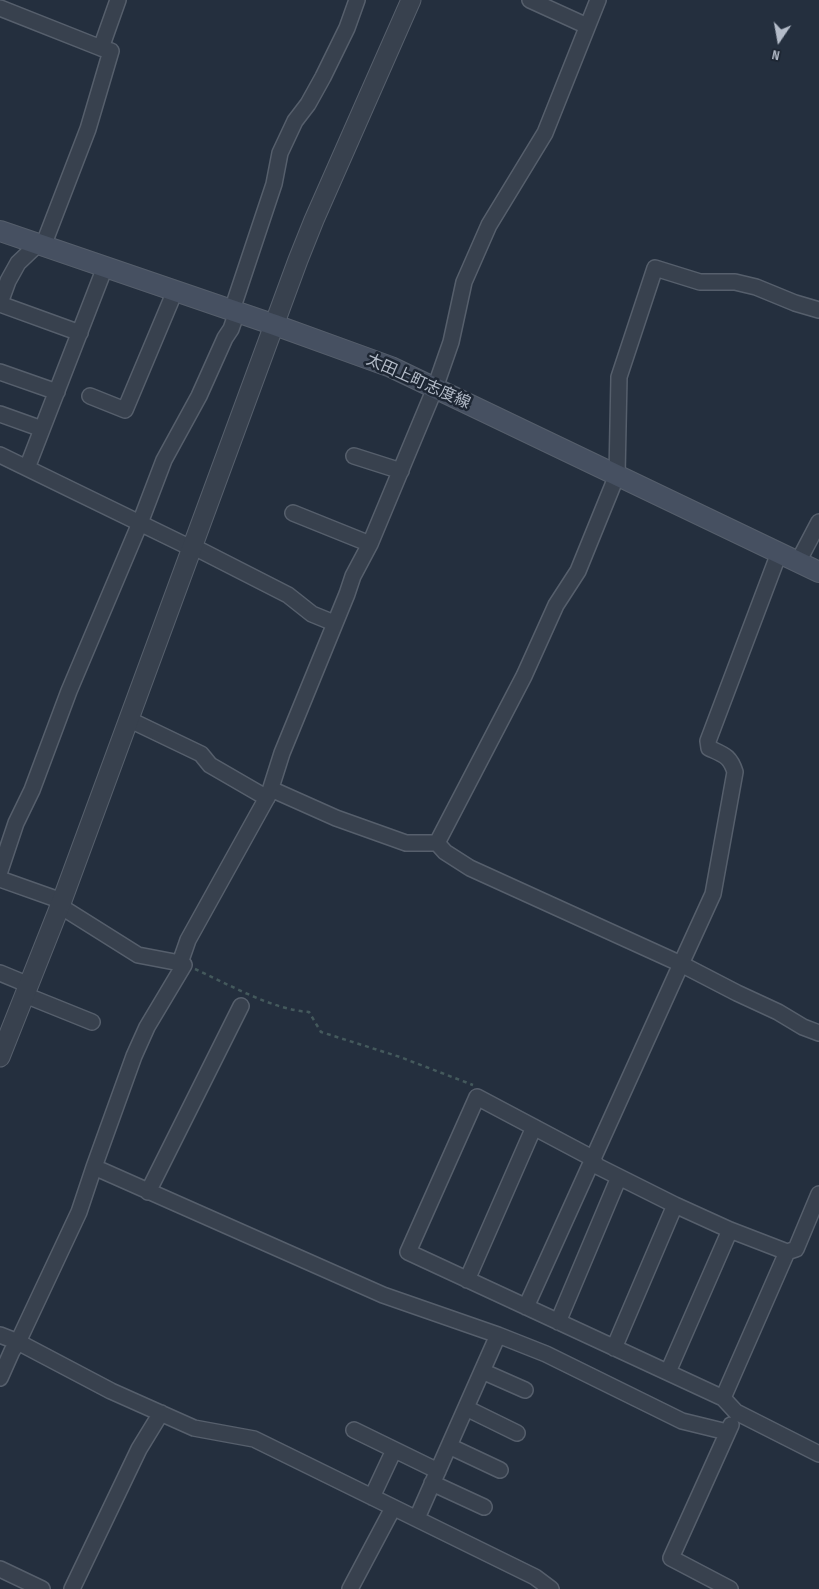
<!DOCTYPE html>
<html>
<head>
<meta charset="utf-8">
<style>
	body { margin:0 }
	#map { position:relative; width:819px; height:1589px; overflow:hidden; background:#242f3e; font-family:"Sofia Sans Condensed",sans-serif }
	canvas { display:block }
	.north { position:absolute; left:754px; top:15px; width:50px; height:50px; -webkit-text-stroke:4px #1d2633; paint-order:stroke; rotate:192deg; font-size:14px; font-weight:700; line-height:20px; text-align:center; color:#b4bcc9 }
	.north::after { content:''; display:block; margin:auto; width:18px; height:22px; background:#b4bcc9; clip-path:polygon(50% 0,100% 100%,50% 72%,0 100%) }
</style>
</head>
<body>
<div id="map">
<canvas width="819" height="1589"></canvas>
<div class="north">N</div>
</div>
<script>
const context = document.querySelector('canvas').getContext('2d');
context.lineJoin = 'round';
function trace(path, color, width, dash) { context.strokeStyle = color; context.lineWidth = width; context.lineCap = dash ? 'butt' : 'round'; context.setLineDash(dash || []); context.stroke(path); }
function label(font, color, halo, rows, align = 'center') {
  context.font = font + ' "Sofia Sans Condensed","Noto Sans JP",sans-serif'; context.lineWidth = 5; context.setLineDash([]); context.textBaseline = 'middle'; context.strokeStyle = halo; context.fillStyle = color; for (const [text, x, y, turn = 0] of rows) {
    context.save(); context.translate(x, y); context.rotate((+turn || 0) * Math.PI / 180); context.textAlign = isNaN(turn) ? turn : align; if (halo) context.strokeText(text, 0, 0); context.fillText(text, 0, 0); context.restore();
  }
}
const path = new Path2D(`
	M195 969C228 984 273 1010 309 1012L321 1032 400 1057 473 1085`);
const minor = new Path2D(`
	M530 0 587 26
	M0 8 101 48 111 51 88 129 43 246
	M101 48 118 0
	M0 303 8 281 18 263 38 244
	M0 304 80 333
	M232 310 274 184 280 153 295 121 308 104 323 77 347 28 357 0
	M0 372 57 392
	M90 396 125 410 175 291
	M0 414 42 429
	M0 455 191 548
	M354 456 401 471
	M27 468 105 267
	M293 513 370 544
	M192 546 288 595 312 614 334 623
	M798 562 819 522
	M128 719 201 754 210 765 267 798
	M271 789 336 818 406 843H437L445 852 470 868 681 964 713 894 735 772C730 756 724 755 709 748L708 741 779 553
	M437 843 524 676 556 605 578 571 617 475 619 377 655 268 700 282H735L756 287 795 303 819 310
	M0 871 16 823 32 790 69 691 140 523 164 460 199 396 225 338 231 329 237 312
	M0 879 62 901
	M60 906 138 955 180 963 188 940 269 794 282 753 347 594 353 576 370 544 435 388 451 342 464 282 489 225 545 133 598 0
	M0 973 29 985
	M25 995 92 1022
	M94 1167 134 1056 147 1027 184 965
	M148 1192 241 1006
	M787 1252 796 1249 819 1194
	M467 1280 534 1127
	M526 1307 681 964 737 993 778 1012 803 1027 819 1033
	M558 1322 619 1177
	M0 1335 18 1342 79 1212 94 1167 383 1295 498 1335 546 1354 682 1421 727 1432
	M614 1348 675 1205
	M482 1371 525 1390
	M668 1372 730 1230
	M0 1378 12 1351 18 1342 111 1391 194 1428 254 1439 535 1577 551 1589
	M723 1398 787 1252 730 1230 675 1205 597 1166 592 1158 477 1097 408 1252 723 1398 736 1412 819 1454
	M466 1408 517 1433
	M354 1430 438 1471
	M449 1446 500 1470
	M432 1483 484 1507
	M372 1497 394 1450
	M417 1518 498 1335
	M0 1569 42 1589
	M72 1589 139 1449 161 1413
	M350 1589 393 1508
	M730 1589 671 1558 731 1425`);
const tertiary = new Path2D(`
	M0 1057 60 906 298 260 314 220 411 0`);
const secondary = new Path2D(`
	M0 231 275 325 391 367 819 572`);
const streetNames = [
	["太田上町志度線",418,382,24]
];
trace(minor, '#565f6c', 18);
trace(tertiary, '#565f6c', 21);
trace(secondary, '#565f6c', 22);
trace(path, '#44595c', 2.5, [4, 4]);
trace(minor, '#38414e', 15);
trace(tertiary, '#38414e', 19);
trace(secondary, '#465061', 20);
label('16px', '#b4bcc9', '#1d2633', streetNames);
</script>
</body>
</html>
